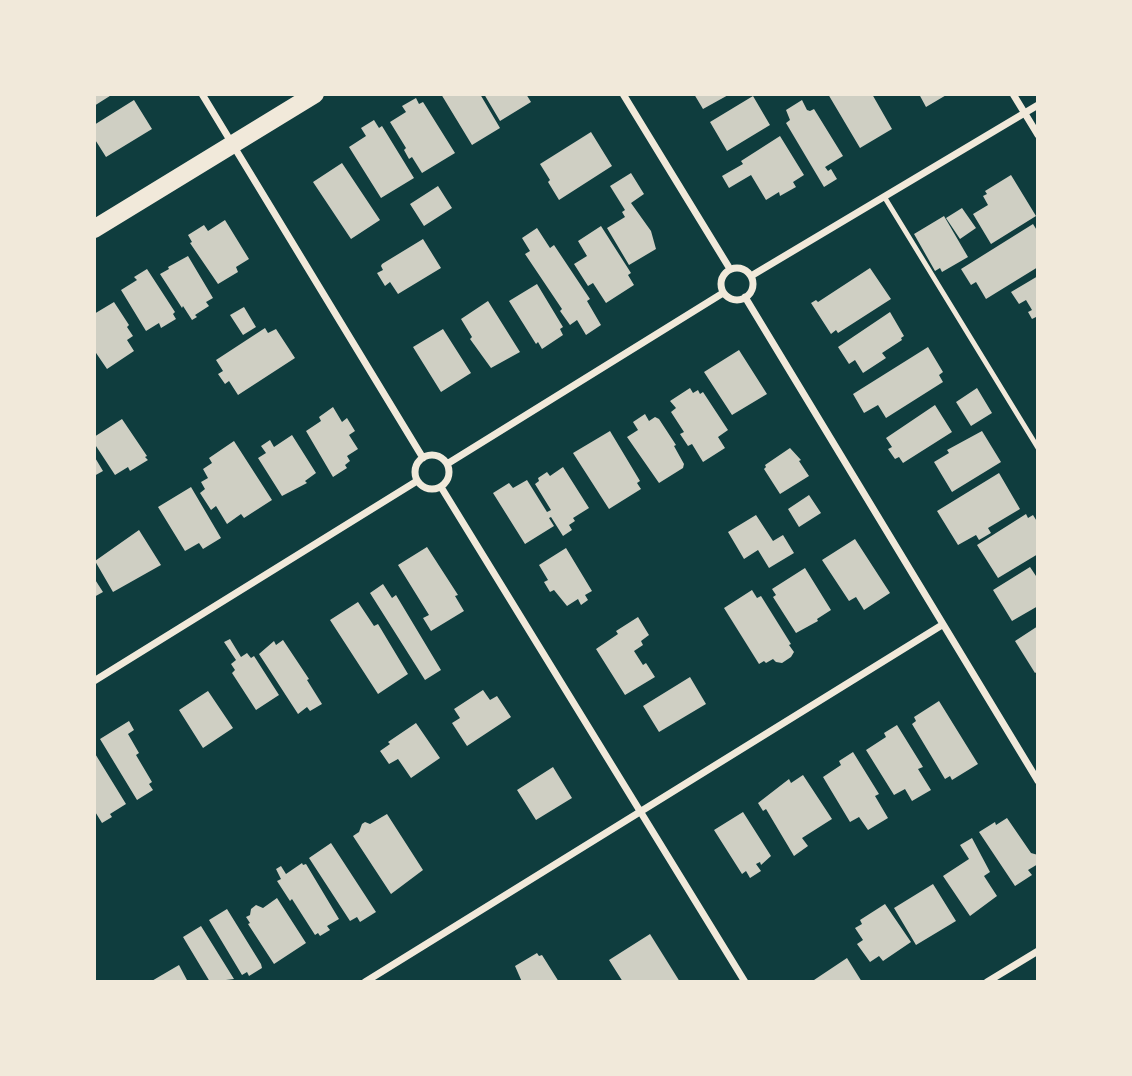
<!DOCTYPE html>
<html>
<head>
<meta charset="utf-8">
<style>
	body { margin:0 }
	#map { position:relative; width:1132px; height:1076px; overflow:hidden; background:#0f3d3e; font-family:Barlow,sans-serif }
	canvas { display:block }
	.frame { position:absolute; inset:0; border:96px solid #f1e9da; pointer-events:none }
</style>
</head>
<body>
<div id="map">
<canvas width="1132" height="1076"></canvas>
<div class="frame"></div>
</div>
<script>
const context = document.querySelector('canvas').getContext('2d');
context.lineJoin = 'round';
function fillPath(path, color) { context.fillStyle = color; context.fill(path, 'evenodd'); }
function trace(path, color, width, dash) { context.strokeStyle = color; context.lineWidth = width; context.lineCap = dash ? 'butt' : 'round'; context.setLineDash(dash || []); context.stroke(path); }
const building = new Path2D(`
	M94 94H113L94 106Z
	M441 94H480L500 128 472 145Z
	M484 94H526L531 102 500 121Z
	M694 94H730L703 109Z
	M828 94H872L892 129 860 148Z
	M919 94H948L926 107Z
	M753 96 770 125 727 151 710 122Z
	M416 98 419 104 423 102 455 153 422 173 412 157 409 159 404 150 406 148 390 122 406 112 402 106Z
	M134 100 152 129 106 157 94 138V125Z
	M802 100 807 110 810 111 814 109 843 156 825 167 828 171 831 169 837 179 824 187 786 123 790 120 786 110Z
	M374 120 379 128 382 126 414 178 381 198 349 147 366 136 361 128Z
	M591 132 612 166 559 200 548 182 550 180 540 164Z
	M780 136 804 175 793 182 796 187 780 196 779 192 766 200 751 175 729 188 722 176 743 164 741 161Z
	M342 163 380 220 351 239 313 182Z
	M631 173 644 194 631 203 651 231 656 249 629 265 607 228 625 217 622 212 625 210 610 186Z
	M1011 175 1036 216 991 244 973 214 988 205 983 196 987 194 985 191Z
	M438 186 452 208 424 226 410 204Z
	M962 208 976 228 960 239 946 218Z
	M944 216 968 257 942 272 940 268 935 271 914 234Z
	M225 220 249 259 236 267 238 272 218 284 190 243 192 242 188 235 204 225 208 231Z
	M1033 224 1038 232 1036 248 1038 267 986 299 976 282 971 285 961 269Z
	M601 226 631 273 628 275 634 285 606 303 593 283 588 286 574 264 587 256 578 241Z
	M537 228 550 248 554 245 590 299 587 301 601 325 586 335 577 320 570 325 560 311 562 309 525 254 530 251 522 238Z
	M423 239 441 268 398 294 390 282 385 286 377 273 383 270 381 266 382 264Z
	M188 256 213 298 206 302 209 306 195 315 197 317 192 320 183 306 182 308 160 274 169 269 168 267Z
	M870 268 891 299 838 333 836 330 831 334 811 303 816 300 818 302Z
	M147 269 175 312 173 314 176 319 161 328 159 323 146 331 121 290 137 280 134 277Z
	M1038 276V316L1032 319 1028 312 1032 310 1026 300 1019 304 1011 292Z
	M537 284 563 327 560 329 563 335 542 349 538 342 536 344 509 301Z
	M488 301 520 352 491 368 470 339 472 337 461 319Z
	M114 302 129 325 127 327 133 336 127 340 134 351 107 369 94 350V314Z
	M244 307 256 327 243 335 230 315Z
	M890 312 904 336 901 338 902 340 882 353 886 358 863 373 855 360 849 364 838 347Z
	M265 328 268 333 276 329 295 358 238 395 229 381 225 384 218 374 223 371 216 360Z
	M443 329 471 373 441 392 413 347Z
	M928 347 943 372 939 375 943 382 886 418 878 405 864 413 853 394Z
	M739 350 767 394 732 415 704 372Z
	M690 388 693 393 698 390 700 394 703 392 728 430 718 437 725 448 703 462 692 444 688 446 680 434 684 432 671 412 676 408 670 401Z
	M977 388 992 413 971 426 956 402Z
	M935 405 952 432 903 463 899 457 895 459 888 449 892 447 886 438Z
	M333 407 342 422 347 418 355 431 349 435 358 449 347 456 350 461 345 465 347 468 333 477 306 431 321 421 319 417Z
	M645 414 649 421 655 417 659 419 676 445 674 446 684 464 683 468 659 483 627 437 638 430 633 422Z
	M122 419 147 456 145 457 148 460 130 471 128 467 115 475 94 443V437Z
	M610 431 640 481 637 483 641 489 609 509 573 453Z
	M982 431 1001 462 952 492 934 462 949 453 947 450Z
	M292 435 316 473 305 481 307 483 282 496 258 458 266 453 261 446 270 440 274 447Z
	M234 441 272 500 244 518 241 514 227 524 216 506 211 510 200 493 205 489 201 482 208 478 203 469 212 463 209 458Z
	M790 448 801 460 799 461 809 476 780 494 764 469 766 467 765 465Z
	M94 456 103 471 94 476Z
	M563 467 589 508 573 518 575 521 569 525 572 530 563 536 551 517 549 518 554 526 525 544 493 493 509 483 513 488 527 480 547 512 551 510 535 484 539 481 538 478 547 472 550 476Z
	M999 473 1020 509 988 528 991 533 979 540 976 535 958 545 937 511Z
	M191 487 221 538 203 549 199 543 185 551 158 507Z
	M809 495 821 513 799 527 788 509Z
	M1026 514 1028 518 1033 515 1038 523V554L998 578 977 545Z
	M756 515 773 541 783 535 794 553 769 568 758 550 744 559 728 532Z
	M139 530 161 565 113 592 95 561Z
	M855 539 890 593 864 610 856 597 849 601 822 560Z
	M427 547 458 595 455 596 464 611 431 631 423 618 429 615 398 565Z
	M566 548 592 591 585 595 588 600 581 605 578 599 567 606 554 590 550 592 544 582 548 580 539 565Z
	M1030 567 1038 579V606L1012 621 993 590Z
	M805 568 831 610 817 619 818 621 796 633 773 597 776 595 772 589Z
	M94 578 103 592 94 597Z
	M383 584 392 598 396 595 441 670 425 680 370 593Z
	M752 590 757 598 761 596 791 644 789 645 794 652 791 657 782 663 776 662 773 659 766 663 764 661 759 664 724 608Z
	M358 602 374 626 378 624 408 674 378 694 330 620Z
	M638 617 649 635 641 641 643 645 634 651 643 665 646 663 655 677 625 695 596 649 618 634 616 631Z
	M1038 626V671L1035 673 1015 641Z
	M230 639 241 657 247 653 251 658 254 656 279 695 256 710 232 673 235 670 231 664 236 660 224 642Z
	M283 640 309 679 307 680 322 704 310 711 307 707 298 714 259 654 274 641 276 645Z
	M690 677 706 704 659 732 643 706Z
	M483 690 490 700 497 696 511 717 467 746 452 723 460 718 454 709Z
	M208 691 233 728 203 748 179 710Z
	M939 701 978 764 952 780 950 776 945 779 912 724 916 721 914 717Z
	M129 721 134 730 128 734 139 753 136 755 152 782 149 784 153 790 137 800 100 739Z
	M416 723 440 758 411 778 398 759 389 764 380 751 390 744 388 742Z
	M897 725 923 767 918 769 931 790 912 801 905 789 894 795 866 750 886 737 884 733Z
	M94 752 126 804 110 814 112 817 102 823 94 810Z
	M853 752 879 794 875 796 888 818 868 830 859 817 850 822 823 777 841 765 839 761Z
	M553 767 572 798 536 820 517 790Z
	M803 775 832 819 802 838 808 846 794 856 766 809 763 811 758 803 789 779 791 783Z
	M743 812 771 856 761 865 760 862 756 864 761 871 750 878 746 871 742 874 714 830Z
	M387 814 423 870 391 894 353 836 359 832 362 824 365 822 370 824Z
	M1007 818 1031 853 1038 855V864L1028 870 1032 875 1015 886 979 832 995 822 996 825Z
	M972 838 990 872 984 876 997 896 970 916 943 876 969 859 960 845Z
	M331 843 376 912 360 922 357 917 350 921 309 858Z
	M302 863 303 865 306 864 339 919 327 926 330 930 320 936 318 933 315 935 292 899 290 901 277 881 281 879 276 869 281 866 286 874Z
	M933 884 956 921 916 945 894 908Z
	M277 898 306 943 274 964 248 924 250 923 246 917 250 915 251 909 256 905 263 908Z
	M885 904 911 942 883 961 879 956 870 962 857 944 863 940 855 928 862 924 860 920Z
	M227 909 261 964 262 968 249 976 247 972 242 975 209 920Z
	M201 926 234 979 210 982 183 937Z
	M650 934 680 982H623L609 960Z
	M537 953 539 956 542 955 559 982H522L515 966Z
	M847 958 862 982H811Z
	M179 965 188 982H150Z`);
const service = new Path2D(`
	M885 198 1038 448`);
const minor = new Path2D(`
	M202 94 423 458
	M623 94 730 269
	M1013 94 1038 135
	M721 284a16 16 0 1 1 32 0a16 16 0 1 1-32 0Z
	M751 276 1038 105
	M745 297 1038 781
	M415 472a17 17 0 1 1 34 0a17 17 0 1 1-34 0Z
	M447 464 723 293
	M441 487 745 982
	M94 681 417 481
	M365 982 942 625
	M987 982 1038 951`);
const primary = new Path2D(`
	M94 229 315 94`);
fillPath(building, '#cfcfc3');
trace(service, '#f1e9da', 5);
trace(minor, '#f1e9da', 7);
trace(primary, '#f1e9da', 18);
</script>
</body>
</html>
